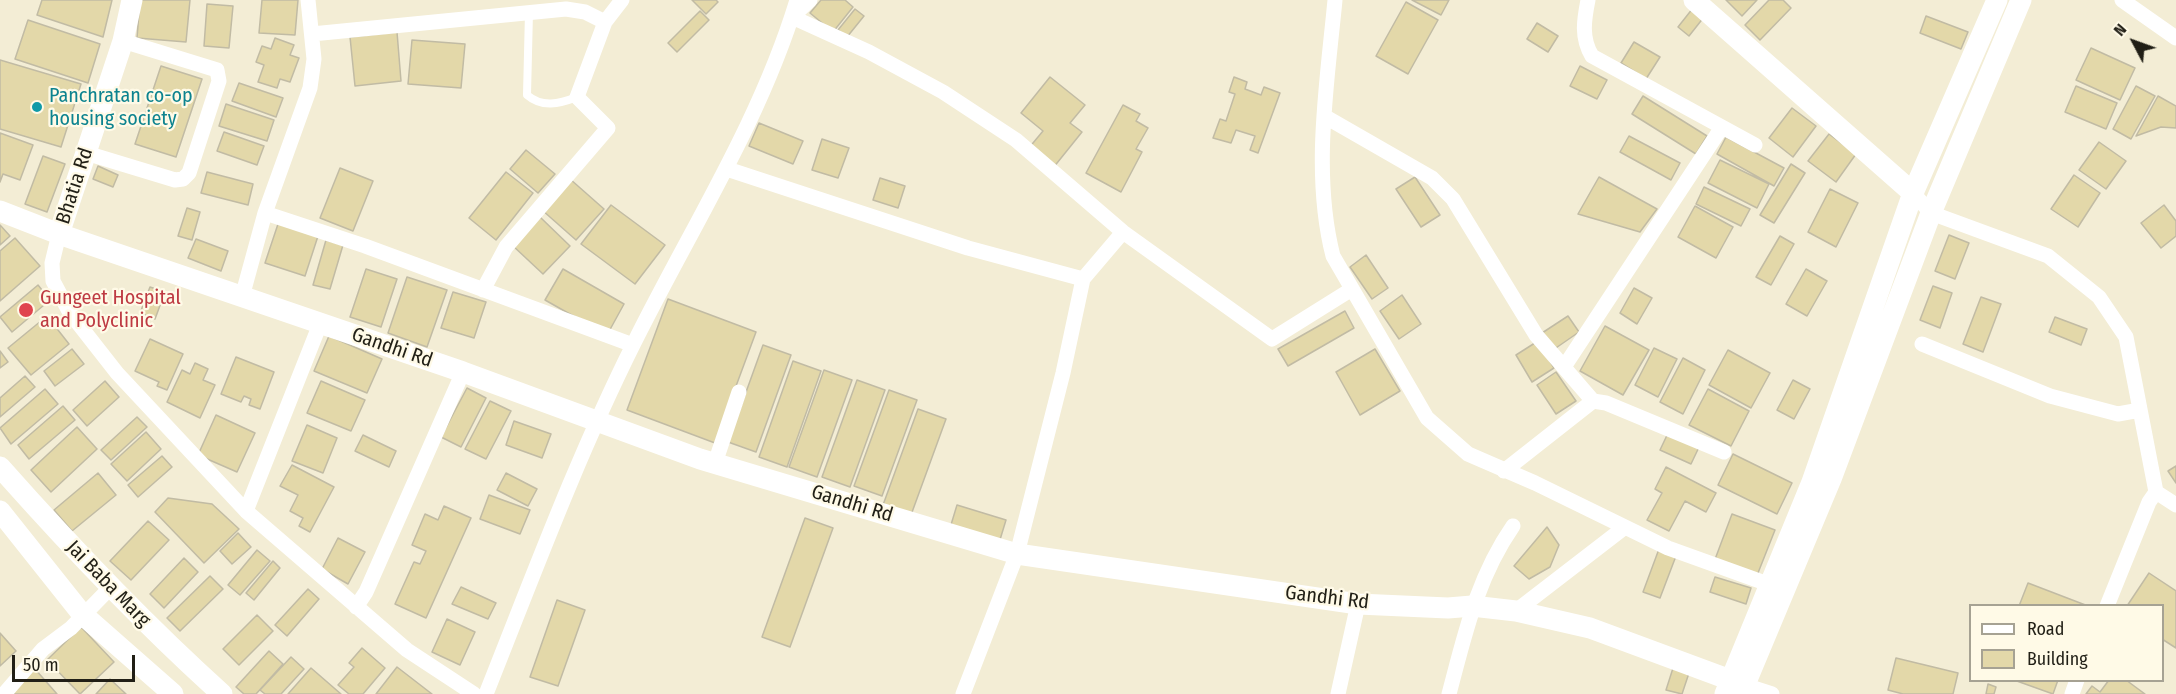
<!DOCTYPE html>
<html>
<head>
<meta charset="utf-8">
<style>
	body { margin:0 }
	#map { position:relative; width:2176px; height:694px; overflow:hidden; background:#f3edd5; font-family:"Fira Sans Condensed",sans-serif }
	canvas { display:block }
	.legend { position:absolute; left:1969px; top:604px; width:195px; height:78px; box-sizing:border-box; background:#fffae7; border:2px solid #a6a293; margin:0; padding:8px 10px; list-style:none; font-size:18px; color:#211f16 }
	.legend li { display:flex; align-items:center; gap:12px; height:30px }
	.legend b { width:30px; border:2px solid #a6a293 }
	.north { position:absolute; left:2104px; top:12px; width:60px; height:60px; -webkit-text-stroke:4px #fffae7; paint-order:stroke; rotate:311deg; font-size:16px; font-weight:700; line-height:24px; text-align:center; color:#211f16 }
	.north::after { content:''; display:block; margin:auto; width:21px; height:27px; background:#211f16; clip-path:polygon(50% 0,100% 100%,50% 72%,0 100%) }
	.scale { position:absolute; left:12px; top:655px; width:123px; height:27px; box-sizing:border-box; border:3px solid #211f16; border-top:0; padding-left:8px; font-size:18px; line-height:21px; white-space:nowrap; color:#211f16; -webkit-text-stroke:4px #fffae7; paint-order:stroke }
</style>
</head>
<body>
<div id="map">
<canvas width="2176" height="694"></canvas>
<ul class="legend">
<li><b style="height:8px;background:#fff"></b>Road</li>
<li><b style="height:16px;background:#e3d8a9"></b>Building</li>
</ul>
<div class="north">N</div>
<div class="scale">50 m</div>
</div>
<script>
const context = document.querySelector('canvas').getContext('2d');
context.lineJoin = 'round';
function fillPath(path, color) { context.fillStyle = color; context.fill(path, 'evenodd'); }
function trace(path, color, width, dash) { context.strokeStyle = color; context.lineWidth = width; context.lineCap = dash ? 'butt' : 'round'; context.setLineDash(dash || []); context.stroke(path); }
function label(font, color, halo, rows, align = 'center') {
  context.font = font + ' "Fira Sans Condensed",sans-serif'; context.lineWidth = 4.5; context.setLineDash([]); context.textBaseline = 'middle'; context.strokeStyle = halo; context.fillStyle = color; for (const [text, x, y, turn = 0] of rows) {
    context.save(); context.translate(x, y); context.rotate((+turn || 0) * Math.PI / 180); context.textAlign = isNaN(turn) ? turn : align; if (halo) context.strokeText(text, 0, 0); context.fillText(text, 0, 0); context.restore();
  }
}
const building = new Path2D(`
	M42 0H112L103 37 37 15Z
	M140 0H190L186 42 137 38Z
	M262 0H298L295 35 259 33Z
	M692 0H716L718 2 706 14Z
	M821 0H845L853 7 833 32 810 13Z
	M1412 0H1449L1441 15Z
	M1726 0H1757L1742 16Z
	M1769 0H1783L1791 8 1760 40 1745 25Z
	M1406 2 1438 20 1408 74 1376 56Z
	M207 4 233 6 229 48 204 46Z
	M1693 8 1704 17 1689 36 1678 27Z
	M855 9 864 16 847 37 838 30Z
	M700 11 709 20 677 52 668 43Z
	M1926 16 1968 32 1961 49 1920 33Z
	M28 20 100 44 88 83 15 59Z
	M1537 23 1558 36 1548 52 1527 39Z
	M397 32 401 81 355 86 350 37Z
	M275 38 294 45 290 55 299 58 290 82 280 79 277 88 258 82 264 65 256 62 262 46 271 49Z
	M412 40 465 44 461 88 408 84Z
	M1634 42 1660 57 1646 79 1621 63Z
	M2091 48 2135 68 2120 100 2076 80Z
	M0 60 81 84 61 147 0 129Z
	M161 66 202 79 176 157 135 144Z
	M1580 66 1607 80 1597 99 1570 86Z
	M1050 77 1085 105 1070 123 1082 132 1053 168 1028 149 1043 131 1021 113Z
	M1234 77 1247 82 1245 89 1261 95 1264 87 1280 93 1258 153 1250 150 1255 136 1236 130 1231 143 1213 138 1220 119 1226 121 1235 94 1229 92Z
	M239 83 283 98 276 117 232 101Z
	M2076 86 2117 103 2106 129 2065 112Z
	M2136 86 2155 96 2131 139 2113 129Z
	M1643 96 1707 136 1696 154 1632 114Z
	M2158 96 2176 106V128L2161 127 2136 136Z
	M226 104 274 120 267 141 219 126Z
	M1123 105 1140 114 1136 121 1148 128 1136 149 1142 152 1121 192 1086 173Z
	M1792 108 1816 126 1793 157 1769 138Z
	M759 123 803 141 793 164 749 146Z
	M224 132 264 146 257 165 217 151Z
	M0 133 33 145 20 180 3 174 0 182Z
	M1829 134 1856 154 1836 182 1808 161Z
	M1629 136 1680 163 1671 180 1620 152Z
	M1726 137 1784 168 1774 186 1717 154Z
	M822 139 849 148 838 178 812 170Z
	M2099 142 2126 161 2106 189 2079 170Z
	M526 150 555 174 538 193 510 169Z
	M43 156 65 164 47 212 25 204Z
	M1720 160 1769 184 1757 208 1708 183Z
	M1791 164 1805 173 1774 223 1760 215Z
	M98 166 118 175 113 187 93 179Z
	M340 168 373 181 353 231 320 218Z
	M207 172 253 184 248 205 201 193Z
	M506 172 533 193 496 240 469 218Z
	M2074 175 2100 193 2078 227 2051 209Z
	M1415 177 1440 215 1421 227 1396 189Z
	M1599 177 1657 209 1640 232 1578 214Z
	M880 178 905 186 898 208 873 200Z
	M570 179 604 209 576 240 542 210Z
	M1704 187 1750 209 1741 226 1696 204Z
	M1830 189 1858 203 1836 247 1808 232Z
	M611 205 665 245 635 284 581 244Z
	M2164 205 2176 221V236L2161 248 2141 223Z
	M1695 206 1733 227 1716 258 1678 237Z
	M187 208 200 212 192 240 178 236Z
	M540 217 570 246 543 274 512 245Z
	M279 221 319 233 305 276 265 263Z
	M0 225 10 236 0 245Z
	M1949 235 1969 243 1955 279 1935 271Z
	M1780 236 1794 244 1771 285 1756 277Z
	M15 238 40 266 0 301V251Z
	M196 239 228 251 221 271 188 258Z
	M326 240 343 245 330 289 313 285Z
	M1366 255 1388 288 1372 299 1350 267Z
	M366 269 397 279 381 327 350 317Z
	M563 269 624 304 607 335 545 300Z
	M1806 269 1827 281 1807 316 1786 304Z
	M407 277 447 290 427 347 388 333Z
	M38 285 50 300 12 332 0 317Z
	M1933 286 1952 293 1940 328 1920 320Z
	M150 287 165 292 155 319 140 313Z
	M1634 288 1652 298 1637 324 1620 313Z
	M453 292 486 302 474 338 441 328Z
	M1402 295 1421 324 1399 339 1380 311Z
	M1981 297 2001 304 1983 352 1963 344Z
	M668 299 756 332 715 443 627 410Z
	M1345 311 1354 328 1288 366 1278 349Z
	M47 316 69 344 31 375 8 348Z
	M1568 316 1579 332 1553 350 1542 333Z
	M2055 317 2087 329 2081 345 2049 332Z
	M1605 326 1649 350 1623 395 1580 371Z
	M329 336 382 359 367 393 314 371Z
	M150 339 183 354 167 390 157 386 159 382 135 371Z
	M1538 341 1554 368 1532 382 1516 355Z
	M763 345 791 355 756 452 728 442Z
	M1654 348 1677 359 1658 397 1635 385Z
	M72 349 84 364 55 386 44 371Z
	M1375 349 1400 391 1360 415 1336 372Z
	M1728 350 1770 373 1751 408 1709 385Z
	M0 351 8 362 0 368Z
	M236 357 274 372 260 409 249 405 251 399 244 396 241 402 221 394Z
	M1683 358 1705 370 1683 414 1660 402Z
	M793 361 821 371 787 467 759 457Z
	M195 363 208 369 203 380 215 385 200 418 167 402 182 370 190 374Z
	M824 370 852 380 817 477 789 467Z
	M1556 372 1576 401 1556 414 1537 385Z
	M25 376 35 387 0 417V398Z
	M857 380 885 390 850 487 822 477Z
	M1793 380 1810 389 1794 419 1777 410Z
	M105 381 119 397 87 426 73 410Z
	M321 381 365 400 351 431 307 413Z
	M467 388 486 398 461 447 441 437Z
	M45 389 58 404 11 444 0 428Z
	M1708 389 1749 411 1731 446 1689 425Z
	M889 390 917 400 882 496 854 486Z
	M490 401 511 411 486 459 465 449Z
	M63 406 75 420 29 459 18 445Z
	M918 409 946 419 911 515 883 505Z
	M216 415 255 433 237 472 198 455Z
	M137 417 147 427 111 460 101 450Z
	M514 421 551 434 542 458 506 445Z
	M307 425 337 438 323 473 292 461Z
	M77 427 97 449 51 492 31 470Z
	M1669 431 1700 445 1691 464 1660 450Z
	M146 432 161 449 127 481 111 464Z
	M363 435 396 451 389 467 355 451Z
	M1733 454 1792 483 1777 514 1718 485Z
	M162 456 172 467 138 497 128 485Z
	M292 465 334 487 310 532 299 526 303 518 290 511 298 495 280 486Z
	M2176 466V483L2168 471Z
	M1666 467 1716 493 1706 512 1685 501 1669 531 1647 520 1662 493 1655 489Z
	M98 473 116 495 72 531 54 510Z
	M506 473 537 489 528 506 497 490Z
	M489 495 530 510 520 534 480 519Z
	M168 498 212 504 239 529 204 563 155 512Z
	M957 505 1006 520 999 543 950 528Z
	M444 506 471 518 426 618 395 604 414 562 420 564 426 551 412 545 425 514 438 520Z
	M1732 514 1775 530 1756 578 1714 562Z
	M805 518 833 528 790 647 762 637Z
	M148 521 169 540 131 580 110 561Z
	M1547 527 1559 545 1550 567 1529 579 1514 566Z
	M238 533 251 547 232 564 220 551Z
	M338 538 365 552 348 584 322 569Z
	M1659 549 1676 556 1660 598 1643 592Z
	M257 550 270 561 240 595 228 585Z
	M184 558 198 572 164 608 150 594Z
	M273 561 280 568 254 600 246 593Z
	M2149 573 2176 591V648L2162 639V606H2127Z
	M210 576 223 589 180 631 167 618Z
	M1715 577 1751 588 1746 604 1710 592Z
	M2028 583 2088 606H2019Z
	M461 587 496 603 488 619 452 604Z
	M308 589 319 599 287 636 275 625Z
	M557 600 585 610 558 686 530 677Z
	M257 615 273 631 239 665 223 649Z
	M447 619 475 632 460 665 432 652Z
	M81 627 114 662 80 694 47 660Z
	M0 633 16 651 0 666Z
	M362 648 385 668 363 694H349L338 685 354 667 349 663Z
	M269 651 283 664 256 694H244L236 687Z
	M291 657 304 669 281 694H265L260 690Z
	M1896 658 1958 673 1953 694H1903L1888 690Z
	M1674 665 1690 670 1682 694 1666 690Z
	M397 667 432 694H376Z
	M311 668 341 694H288Z
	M35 669 57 694H8Z
	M110 679 126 694H96Z
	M2014 680H2058L2053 694Z
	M2109 680H2126L2145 694H2086L2092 686 2100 692Z
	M1988 684 1996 687 1994 694H1986Z`);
const lane = new Path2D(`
	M529 12 527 95C542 108 559 104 577 97`);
const street = new Path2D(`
	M810 0 792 17 869 52 943 92 1016 140 1123 232 1272 339 1352 289
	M1335 0C1327 84 1312 174 1333 256L1427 418 1468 454 1535 483 1668 548 1768 584
	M1588 0C1584 20 1581 38 1592 56L1755 145
	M2122 0 2176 38
	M312 34 566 9 585 12 605 22
	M1324 116 1432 178 1453 199 1536 335 1593 401
	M86 153 175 180 183 179 189 173 219 81 217 70 123 41
	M727 169 968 248 1083 279
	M1913 193 1931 213 2048 256 2099 297 2126 337 2156 492 2176 505
	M265 213 365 246 633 345
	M59 234 52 263 53 281 70 313 117 373 246 511 407 650 474 694
	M483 290 506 247 608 128 577 97 605 22 622 0
	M242 297 265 213 310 88 314 59 308 0
	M1922 344 2050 396 2118 414 2140 410
	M1564 367 1722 127
	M715 463 739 392
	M1504 471 1593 401 1606 403 1724 452
	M246 511 320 324
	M2107 606 2149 502 2156 492
	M356 607 366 592 463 372
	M1516 611 1625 527
	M1744 685 1772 694
	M4 694 43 649 71 628 111 587
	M486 694C533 576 577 457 634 343 690 230 760 122 797 0
	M963 694 1017 554 1063 373 1083 279 1123 232
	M1338 694 1358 604
	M1449 694C1465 634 1477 578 1513 526
	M2072 694 2077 680`);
const secondary = new Path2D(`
	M1694 0 1913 193
	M0 211 59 234 463 372 700 459 1017 554 1358 604 1448 608 1472 606 1516 611 1590 628 1744 685
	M59 234 123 41 132 0
	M0 467C70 546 143 623 222 694
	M0 511 82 614 173 694
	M1725 694 1812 482 1913 193 1997 0
	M1741 694 1831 479 1931 213 2021 0`);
const markers = [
	[37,107,6,"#0f9aa8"],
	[26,310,8,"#e0444e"]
];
const cultureNames = [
	["Panchratan co-op",49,96],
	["housing society",49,119]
];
const streetNames = [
	["Bhatia Rd",75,186,-72],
	["Gandhi Rd",392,348,19],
	["Gandhi Rd",852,504,17],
	["Jai Baba Marg",108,584,46],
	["Gandhi Rd",1327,598,7]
];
const healthNames = [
	["Gungeet Hospital",40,298],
	["and Polyclinic",40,321]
];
fillPath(building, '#e3d8a9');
trace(building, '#c1bba4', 1.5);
trace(lane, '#fff', 8);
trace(street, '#fff', 15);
trace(secondary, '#fff', 21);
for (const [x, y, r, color] of markers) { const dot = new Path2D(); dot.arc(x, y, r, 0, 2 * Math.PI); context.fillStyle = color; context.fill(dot); trace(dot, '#fffae7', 2); }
label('20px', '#0d838f', '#fffae7', cultureNames, 'left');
label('20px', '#211f16', '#fffae7', streetNames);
label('20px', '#be3a42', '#fffae7', healthNames, 'left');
</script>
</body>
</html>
